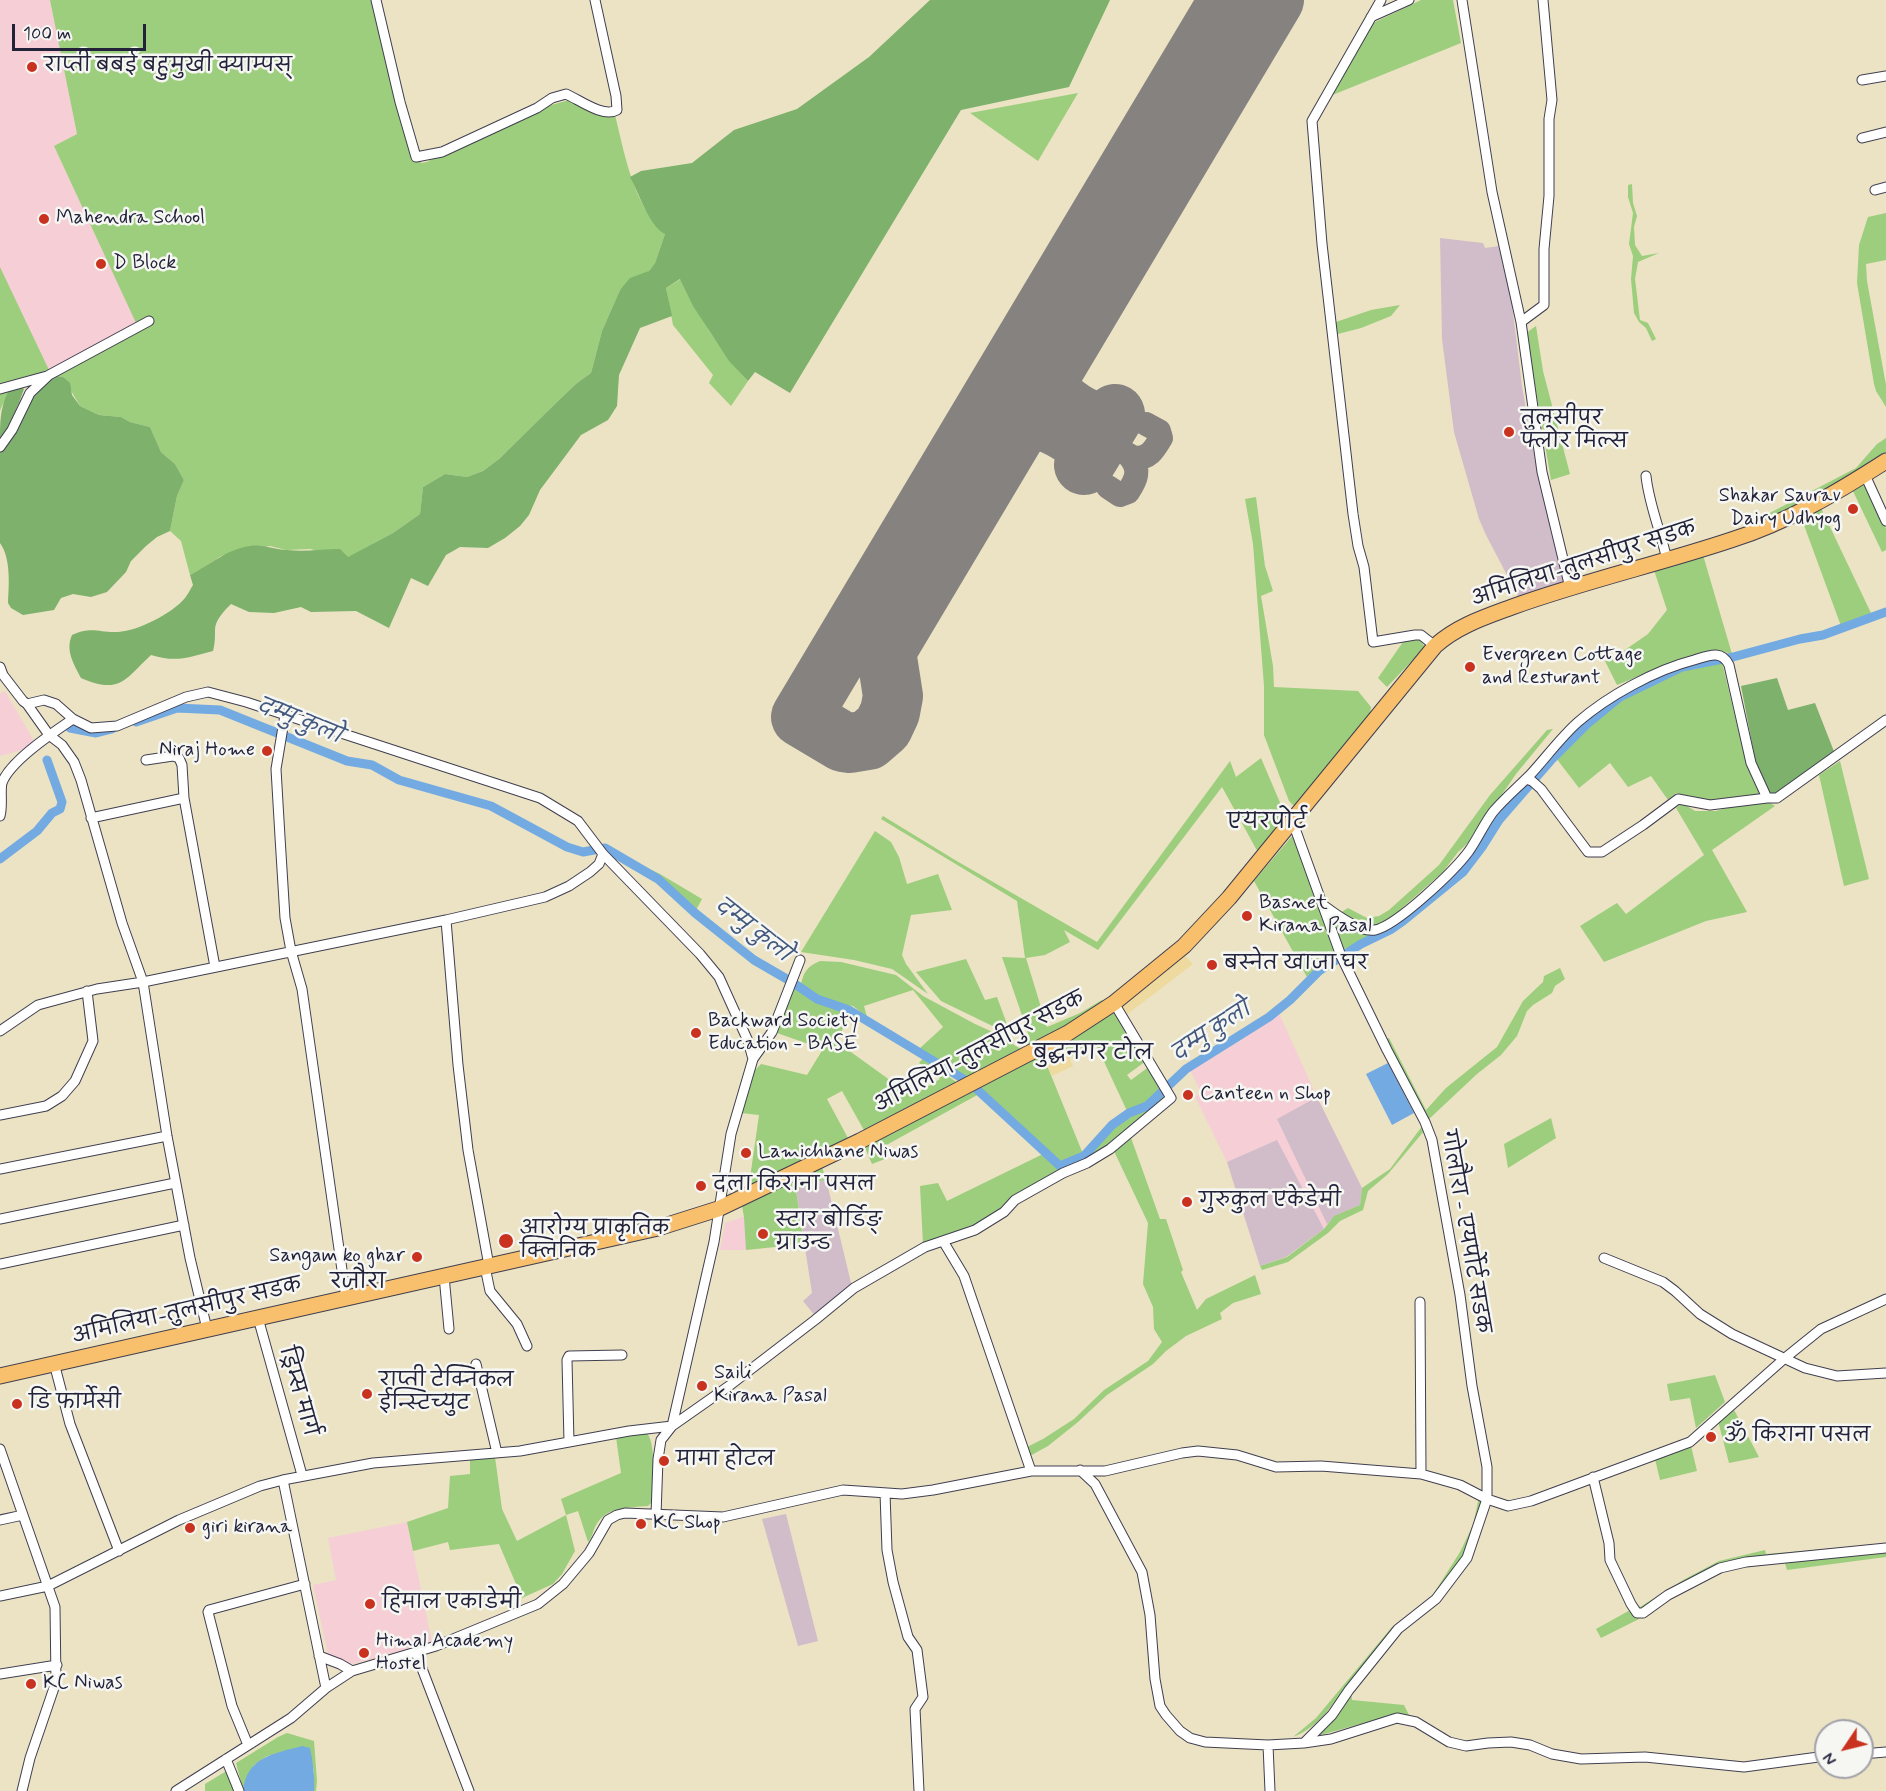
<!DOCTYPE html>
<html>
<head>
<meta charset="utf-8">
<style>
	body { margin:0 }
	#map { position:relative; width:1886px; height:1791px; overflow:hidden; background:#ebe3c4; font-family:Mynerve,sans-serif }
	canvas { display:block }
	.north { position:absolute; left:1814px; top:1719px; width:60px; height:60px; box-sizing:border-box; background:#f6f6f2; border:2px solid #a1a1a9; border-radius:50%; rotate:235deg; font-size:16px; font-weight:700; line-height:24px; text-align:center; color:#22223b }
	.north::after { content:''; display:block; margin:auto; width:21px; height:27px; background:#c8321e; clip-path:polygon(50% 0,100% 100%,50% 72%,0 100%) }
	.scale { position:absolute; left:12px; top:24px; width:134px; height:27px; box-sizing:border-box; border:3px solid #22223b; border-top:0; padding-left:8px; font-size:18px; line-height:21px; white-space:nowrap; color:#22223b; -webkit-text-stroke:4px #f6f6f2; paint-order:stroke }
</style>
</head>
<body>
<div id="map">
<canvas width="1886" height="1791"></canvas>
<div class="north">N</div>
<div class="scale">100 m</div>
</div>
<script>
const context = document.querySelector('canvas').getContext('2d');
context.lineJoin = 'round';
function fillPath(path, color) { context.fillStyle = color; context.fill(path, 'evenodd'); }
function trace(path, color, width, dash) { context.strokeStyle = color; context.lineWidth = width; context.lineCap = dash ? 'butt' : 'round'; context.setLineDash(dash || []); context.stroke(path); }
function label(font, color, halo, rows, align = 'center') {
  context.font = font + ' Mynerve,"Playpen Sans Deva",sans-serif'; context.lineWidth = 5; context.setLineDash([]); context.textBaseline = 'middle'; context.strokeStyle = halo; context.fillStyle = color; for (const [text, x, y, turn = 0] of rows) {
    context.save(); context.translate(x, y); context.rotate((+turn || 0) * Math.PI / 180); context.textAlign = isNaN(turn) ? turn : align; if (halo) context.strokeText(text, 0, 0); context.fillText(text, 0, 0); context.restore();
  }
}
const built = new Path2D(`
	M0 0H50L77 134 54 146 137 324 49 371 0 268Z
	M5 691 37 746 0 756V693Z
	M1279 1013 1317 1097 1362 1188 1360 1205 1334 1216 1324 1229 1260 1266 1227 1162 1195 1097 1201 1093 1189 1068Z
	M797 1199 804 1244 746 1250H720L725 1223Z
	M407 1522 432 1642 353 1664 329 1660 313 1585 336 1580 328 1538Z`);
const industrial = new Path2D(`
	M1440 238 1483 243 1485 248 1499 246 1511 296 1522 386 1538 476 1565 584 1520 600 1486 535 1479 519 1454 432 1442 339Z
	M1317 1097 1362 1188 1360 1205 1335 1216 1327 1224 1277 1119Z
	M1277 1140 1324 1229 1286 1257 1260 1266 1227 1162Z
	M826 1179 852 1287 816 1317 803 1301 812 1293 796 1190Z
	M786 1514 818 1641 798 1646 762 1519Z`);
const green = new Path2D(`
	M50 0H378L421 163 427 162 454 147 541 108 569 100 578 103 592 113 604 116 615 115C625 155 633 205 665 234L655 263 649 271 620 290 602 331 591 373 577 383 557 402 499 459 483 471 467 477 445 474 423 487 420 514 393 533 347 558 310 549 286 550 270 546 221 556 203 568 190 575 181 541 170 531 177 496 184 480 175 464 161 452 150 427 130 422 121 417 99 415 80 406 63 377 57 376 49 371C30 381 7 390 0 411V267L49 370 136 323 54 146 77 134Z
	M1421 0H1453L1461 43 1330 96 1369 25Z
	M1078 93 1038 161 970 113Z
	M1632 184 1633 203 1637 216 1634 227 1635 245 1642 256 1659 253 1638 262 1635 279 1640 320 1648 323 1656 339 1652 341 1646 328 1639 322 1634 313 1631 279 1633 256 1629 244 1633 213 1628 197V185Z
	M1886 213V260L1866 264 1867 281 1886 385V407L1876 391 1874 384 1857 283 1859 245 1868 217Z
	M681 279C698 316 720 351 748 381L731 406 709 383 713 375 673 325 666 288Z
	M1400 305 1391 316 1361 328 1334 335 1333 323 1371 310Z
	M1536 326 1543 371 1570 474 1551 480 1526 333Z
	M1886 438V453L1842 484 1761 526 1760 518 1856 468 1877 444Z
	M1865 481 1886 529V550L1882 552 1852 489Z
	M1256 497 1265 566 1273 591 1261 596 1273 666 1274 687 1358 691 1371 707 1370 714 1294 806 1289 801 1264 735V686L1253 544 1245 499Z
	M1820 506 1871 613 1841 626 1801 517Z
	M1703 555 1732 654 1717 650 1679 660 1617 685 1605 661 1622 652 1648 634 1667 610 1654 570Z
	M1415 639H1419L1425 647 1387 687 1378 678 1403 642Z
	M1722 662 1747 767 1761 795 1717 802 1676 793 1668 800 1651 776 1628 787 1610 763 1579 788 1556 758 1584 728 1620 700 1684 670Z
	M1553 729 1516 774 1469 842 1458 852 1443 872 1393 916 1380 924 1370 926 1340 913 1348 908 1367 918 1379 916 1389 910 1439 865 1490 795 1547 730Z
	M1261 758 1287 819 1260 856 1222 787 1098 950 1064 930 1070 942 1045 955 1026 958 1047 1027 1080 1013 1102 1000 1105 1005 1032 1049 1021 1040 1029 1036 1002 957 1025 958 1017 901 881 819 883 816 955 860 1097 942 1230 761 1236 777Z
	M1840 761 1869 879 1844 886 1819 775Z
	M1767 801 1775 806 1712 850 1747 912 1706 921 1604 962 1580 926 1617 903 1626 914 1704 855 1676 808 1682 803 1695 811H1716L1744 803Z
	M875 831 891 842 899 857 907 884 938 874 952 910 911 915 902 955 906 964 928 994 892 969 854 960 801 952Z
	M1293 835 1335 949 1307 977 1254 881Z
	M626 858 660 874 702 899 695 912 659 878Z
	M1327 911 1378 933 1343 950Z
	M966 959 985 1000 997 997 1011 1035 941 1001 916 972Z
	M820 961 841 962 896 975 923 996 975 1024 995 1033 1024 1051 967 1079 919 1049 943 1027 913 990 864 1006 867 1017 853 1006 828 1003 819 999 801 985C803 972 808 966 820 961Z
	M1560 968 1565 979 1555 986 1552 993 1533 1005 1527 1011 1517 1036 1501 1055 1477 1074 1428 1120 1386 1039 1389 1038 1426 1110 1446 1088 1497 1047 1523 1001 1543 982 1544 976Z
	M793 985 820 1004 849 1014 837 1042 912 1096 940 1079 919 1063 923 1058 959 1084 865 1132 842 1091 827 1099 849 1140 748 1192 759 1115 741 1113 755 1070 761 1064 807 1075 823 1049 777 1033Z
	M1113 1011 1146 1061 1127 1075 1131 1080 1150 1066 1163 1089 1147 1104 1127 1111 1094 1040 1069 1058 1062 1044Z
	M1042 1053 1083 1154 1060 1165 977 1087Z
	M972 1088 979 1094 881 1148 885 1159 872 1164 864 1146Z
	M1165 1093 1167 1098 1109 1146 1089 1158 1060 1170 1014 1195 1000 1209 971 1228 923 1244 920 1186 938 1183 947 1201 1043 1154 1059 1168 1070 1165 1085 1157 1110 1129 1122 1119 1148 1108Z
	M1551 1118 1556 1138 1508 1168 1504 1144Z
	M1423 1125 1424 1131 1388 1174 1368 1191 1363 1210 1340 1221 1328 1233 1288 1262 1262 1270 1260 1266 1287 1257 1324 1229 1334 1216 1360 1205 1362 1188 1390 1169Z
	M1130 1135 1160 1219H1166L1183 1270 1181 1272 1197 1310 1206 1299 1255 1275 1261 1294 1233 1303 1220 1313 1222 1319 1186 1336 1166 1351 1153 1364 1107 1395 1078 1422 1048 1446 1028 1457 1025 1448 1043 1439 1074 1419 1104 1390 1148 1361 1162 1342 1154 1329 1153 1307 1143 1284 1148 1223 1113 1149Z
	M822 1167 826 1179 796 1190 804 1244 746 1250 744 1217 742 1206Z
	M1715 1375 1725 1402 1696 1428 1690 1398 1670 1401 1667 1384Z
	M1733 1408 1759 1457 1729 1463 1718 1421Z
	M647 1433C657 1446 652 1485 652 1502L648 1506C629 1508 607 1506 596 1525 593 1530 593 1536 588 1542L578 1511 566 1515 575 1551 562 1574 553 1584 522 1598 499 1544 450 1550 448 1542 413 1551 407 1522 448 1508 450 1476 470 1474V1458L495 1457 502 1509 517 1541 566 1515 561 1499 621 1473 616 1437Z
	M1691 1446 1697 1471 1660 1480 1655 1459Z
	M1479 1497 1481 1500C1479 1509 1478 1518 1475 1527 1455 1588 1396 1631 1354 1677 1335 1699 1322 1726 1293 1737L1316 1718 1392 1627 1432 1596 1460 1552 1473 1525Z
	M1861 1546 1746 1560 1643 1610H1638L1633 1601 1640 1607 1685 1579 1719 1561 1765 1550 1766 1554Z
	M1886 1551V1557L1787 1570 1785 1563Z
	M1632 1609 1639 1619 1601 1638 1596 1629Z
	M1351 1692 1352 1700 1404 1705 1409 1715 1382 1718 1317 1736Z
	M287 1733 314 1741 317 1781 316 1791H314V1771L309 1748 267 1756 254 1765 243 1790 236 1763 278 1737Z
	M228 1770 237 1791H205V1784Z`);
const forest = new Path2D(`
	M930 0H1110L1069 87 961 110 790 393 755 372 748 381 729 361 693 306 680 279 666 288 672 316 640 328 619 375 617 406 608 420 581 435 540 490 529 515 520 526 505 538 488 548 460 547 446 555 428 586 411 578 389 628 356 611 311 612 301 607 274 613 249 612 231 604C224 611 215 620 215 630 215 638 215 643 213 651 188 657 178 663 151 655 125 679 121 695 81 678 74 664 65 651 72 635 92 626 99 633 118 632 138 631 173 613 185 598 188 594 190 590 193 585L190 575C210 565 227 549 250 546 263 544 275 550 287 550 305 552 323 549 340 549L348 557 393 533 420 514 423 487 445 474 467 477 483 471 499 459 557 402 577 383 591 373 602 331 620 290 630 278 649 271 655 263 665 234C649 226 639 193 630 177L641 171 692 163 734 130 797 109 869 57Z
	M57 376 63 377 70 383 72 395 80 406 99 415 121 417 130 422 150 427 161 452 175 464 184 480 177 496 170 531 157 537 146 546 131 561 126 572 107 592 91 597 73 594 61 598 54 610 23 615 11 608 8 603C9 585 11 558 0 543V451L6 446C19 422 29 388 57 376Z
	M20 386 24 389C18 407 10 424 0 440 0 421 0 409 8 392Z
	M1777 678 1788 710 1815 703 1835 754 1777 794 1766 793 1755 759 1741 686Z`);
const sand = new Path2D(`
	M1184 955 1193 964 1125 1016 1119 1006Z
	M1062 1044 1073 1066 1052 1076 1042 1053Z`);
const water = new Path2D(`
	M1388 1063 1414 1113 1392 1125 1366 1074Z
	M302 1746 310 1748C313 1762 315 1777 314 1791H243C247 1756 274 1754 302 1746Z`);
const canal = new Path2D(`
	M136 722 177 708 220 710 347 761 372 765 399 780 491 806 567 847 583 852 605 848 658 879 695 913 754 960 792 982 817 999 849 1010 970 1083 1060 1166 1084 1156 1112 1125 1129 1113 1147 1106 1186 1069 1269 1017 1290 1000 1319 971 1361 944 1390 930 1403 921 1463 872 1482 847 1499 820 1552 759 1587 724 1620 697 1682 667 1733 657 1800 639 1823 635 1886 612
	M70 728 96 733 112 729
	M0 859 37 831 52 813 60 809 62 802 47 760`);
const taxiway = new Path2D(`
	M1050 410 1037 394 1034 382 1033 370 1068 308
	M964 482 1001 422C1014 407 1032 402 1050 410L1134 458C1149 459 1154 450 1161 438L1159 431 1146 424
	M1108 487 1120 495 1128 492C1136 480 1141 470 1130 457`);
const runway = new Path2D(`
	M1229 0 801 717 843 742 850 743 868 740 883 727 890 712 893 696 886 651 1016 433C1022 427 1027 422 1035 420 1047 419 1078 436 1084 446 1087 452 1086 458 1084 465L1115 414C1110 418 1105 422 1098 422 1087 422 1059 404 1054 395 1050 389 1049 383 1050 376L1274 0`);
const minor = new Path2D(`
	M376 0 400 102 416 157 442 152 537 108 552 98 566 94C580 100 603 118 617 110L616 96 595 0
	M1381 0 1312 121 1322 244 1353 514 1358 546 1364 567 1373 642 1415 635H1421L1435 646
	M1462 0 1492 192 1521 322 1542 472 1570 588
	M1371 17 1409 0
	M1862 80 1886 76
	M1862 138 1886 132
	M1875 190 1886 187
	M1521 322 1544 305V249L1549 196V119L1552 100 1543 0
	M0 389 47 376
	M0 447 12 430 30 393 49 375 149 321
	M1865 475 1886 521
	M1646 476C1649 505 1661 532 1667 560
	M0 667 3 675 23 701 27 704 44 700 56 704 73 719 91 728 117 726 186 697 208 692 246 702 540 798 578 821 603 854 700 954 719 977 748 1041 753 1059 731 1134 714 1242 672 1426 661 1440 658 1459 656 1515
	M27 704 49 735 62 745 74 762 81 780 122 923 143 982 167 1136 190 1258 207 1329
	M285 715 276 769 280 837 285 918 291 951 302 989 346 1298
	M146 760 173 756 179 758 182 765 184 798 215 967
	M1526 779 1532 781 1541 789 1588 852H1602L1643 825 1678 799 1710 805 1767 798
	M0 816C3 805 0 792 2 783 10 761 54 732 73 719
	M91 818 184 798
	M1292 820 1341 956 1387 1050 1425 1122 1432 1140 1460 1295 1472 1386 1487 1467V1499L1467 1558 1436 1599 1398 1629 1349 1690 1332 1715 1304 1743
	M1323 905C1335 914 1360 933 1375 930 1398 925 1455 870 1469 851 1478 838 1484 824 1493 812 1504 799 1517 788 1529 776 1545 759 1560 738 1578 722 1608 696 1655 670 1694 660 1708 656 1721 649 1729 665L1751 763 1767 798H1777L1886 720
	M446 920 458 1065 468 1150 489 1266
	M0 1031 38 1005 97 989 143 982 446 920 545 897 569 886 590 872 599 864 603 854
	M753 1059 772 1032 800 960
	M0 1115 46 1106 62 1096 75 1081 93 1041 87 991
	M0 1169 167 1136
	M0 1219 175 1183
	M943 1241 964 1276 1031 1471
	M1604 1258 1663 1282 1675 1291 1700 1314 1732 1334 1805 1368 1837 1376 1886 1373
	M0 1264 184 1225
	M485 1267 490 1291 517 1324 527 1346
	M444 1276 449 1329
	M1420 1302 1421 1474
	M258 1318 302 1475
	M54 1363 70 1424 119 1551
	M476 1364 497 1453
	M569 1442 567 1360 569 1356 622 1355
	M0 1449 55 1607 56 1682 30 1758 22 1791
	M1080 1470 1095 1484 1142 1572 1150 1615 1155 1679 1160 1706 1166 1715 1180 1731 1190 1738 1205 1742 1268 1745 1270 1791
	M1593 1477 1609 1543 1610 1560 1631 1604 1637 1613H1643L1668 1595 1720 1568 1746 1562 1886 1548
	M283 1480 326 1688
	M885 1493 887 1550 893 1582 908 1637 917 1650 923 1697 915 1709 919 1791
	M0 1520 23 1515
	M0 1596 48 1586 179 1520 260 1486 283 1480 373 1463 520 1451 629 1431 672 1426 729 1386 815 1320 854 1288 925 1247 975 1230 1004 1212 1015 1200 1063 1173 1087 1163 1110 1149 1171 1098 1114 1003
	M416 1653 469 1791
	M319 1656 340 1664 352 1671
	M0 1674 57 1665
	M248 1745 232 1706 208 1612 209 1610 305 1584
	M1268 1745 1304 1743 1331 1739 1397 1718 1416 1722 1449 1742 1466 1746 1488 1743 1511 1742 1530 1745 1552 1754 1581 1759 1645 1757 1744 1767 1826 1756
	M1862 1754 1886 1752
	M226 1759 239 1791
	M176 1791 291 1718 326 1688 352 1671 436 1646 538 1604 563 1584 589 1553 608 1520 617 1515 625 1513 723 1517 843 1490 902 1494 933 1490 1031 1471H1105L1182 1453 1198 1451 1237 1455 1276 1467 1321 1466 1421 1474 1460 1485 1487 1499 1508 1506 1531 1501 1690 1442 1785 1358 1821 1329 1886 1299`);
const primary = new Path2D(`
	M0 1376 658 1228 718 1209 860 1141 1068 1033 1114 1003 1184 946 1229 898 1435 646C1457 626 1485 617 1512 607 1584 581 1659 564 1731 540 1786 523 1838 492 1886 461`);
const markers = [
	[32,67,6,"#c8321e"],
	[44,219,6,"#c8321e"],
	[101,264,6,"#c8321e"],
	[1509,432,6,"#c8321e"],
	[1853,509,6,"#c8321e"],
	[1470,667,6,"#c8321e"],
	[267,751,6,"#c8321e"],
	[1247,916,6,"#c8321e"],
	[1212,965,6,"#c8321e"],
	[696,1033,6,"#c8321e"],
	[1188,1095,6,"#c8321e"],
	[746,1153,6,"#c8321e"],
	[701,1186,6,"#c8321e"],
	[1187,1202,6,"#c8321e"],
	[763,1234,6,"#c8321e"],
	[506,1241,8,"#c8321e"],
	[417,1257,6,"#c8321e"],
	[702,1386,6,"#c8321e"],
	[367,1394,6,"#c8321e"],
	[17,1404,6,"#c8321e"],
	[1711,1437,6,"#c8321e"],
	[664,1461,6,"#c8321e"],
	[641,1524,6,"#c8321e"],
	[190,1528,6,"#c8321e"],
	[370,1604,6,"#c8321e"],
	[364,1653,6,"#c8321e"],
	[31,1684,6,"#c8321e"]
];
const poiNames = [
	["राप्ती बबई बहुमुखी क्याम्पस्",44,67],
	["Mahendra School",56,219],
	["D Block",113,264],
	["तुलसीपुर",1521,420],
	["फ्लोर मिल्स",1521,443],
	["Shakar Saurav",1841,497,"right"],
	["Dairy Udhyog",1841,520,"right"],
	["Evergreen Cottage",1482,656],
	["and Resturant",1482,679],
	["Niraj Home",255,751,"right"],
	["Basnet",1259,904],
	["Kirana Pasal",1259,927],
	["बस्‍नेत खाजा घर",1224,965],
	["Backward Society",708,1022],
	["Education - BASE",708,1045],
	["Canteen n Shop",1200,1095],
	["Lamichhane Niwas",758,1153],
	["दला किराना पसल",713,1186],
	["गुरुकुल एकेडेमी",1199,1202],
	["स्टार बोर्डिङ्",775,1222],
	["ग्राउन्ड",775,1245],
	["आरोग्य प्राकृतिक",520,1230],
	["क्लिनिक",520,1253],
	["Sangam ko ghar",405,1257,"right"],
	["Saili",714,1374],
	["Kirana Pasal",714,1397],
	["राप्ती टेक्निकल",379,1382],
	["ईन्स्टिच्युट",379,1405],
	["डि फार्मेसी",29,1404],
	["ॐ किराना पसल",1723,1437],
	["मामा होटल",676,1461],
	["KC Shop",653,1524],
	["giri kirana",202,1528],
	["हिमाल एकाडेमी",382,1604],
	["Himal Academy",376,1642],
	["Hostel",376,1665],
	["KC Niwas",43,1684]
];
const streetNames = [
	["अमिलिया-तुलसीपुर सडक",1584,565,-18],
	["अमिलिया-तुलसीपुर सडक",980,1053,-28],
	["गोलौरा - एयर्पोर्ट सडक",1464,1232,80],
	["अमिलिया-तुलसीपुर सडक",187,1312,-13],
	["ड्रिम्स मार्ग",297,1392,74]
];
const waterNames = [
	["दम्मु कुलो",299,722,22],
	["दम्मु कुलो",752,931,38],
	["दम्मु कुलो",1212,1033,-33]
];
const neighbourhoodNames = [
	["एयरपोर्ट",1267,824],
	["बुद्धनगर टोल",1093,1055],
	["रजौरा",358,1284]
];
fillPath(built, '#f6cfd6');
fillPath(industrial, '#d1bdc9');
fillPath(green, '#9cce7d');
fillPath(forest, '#7db16c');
fillPath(sand, '#eeda9e');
fillPath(water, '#73aae2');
trace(canal, '#73aae2', 9);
trace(taxiway, '#868280', 24);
trace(runway, '#868280', 60);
trace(minor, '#403f50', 11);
trace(primary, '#403f50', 17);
trace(minor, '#fff', 9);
trace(primary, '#f8bf6c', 15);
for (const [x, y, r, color] of markers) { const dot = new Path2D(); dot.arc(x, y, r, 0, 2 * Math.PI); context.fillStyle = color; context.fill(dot); trace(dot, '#f6f6f2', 2); }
label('20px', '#22223b', '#f6f6f2', poiNames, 'left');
label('20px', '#22223b', '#f6f6f2', streetNames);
label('italic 21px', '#42587e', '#f6f6f2', waterNames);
label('21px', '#22223b', '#f6f6f2', neighbourhoodNames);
</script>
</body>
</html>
